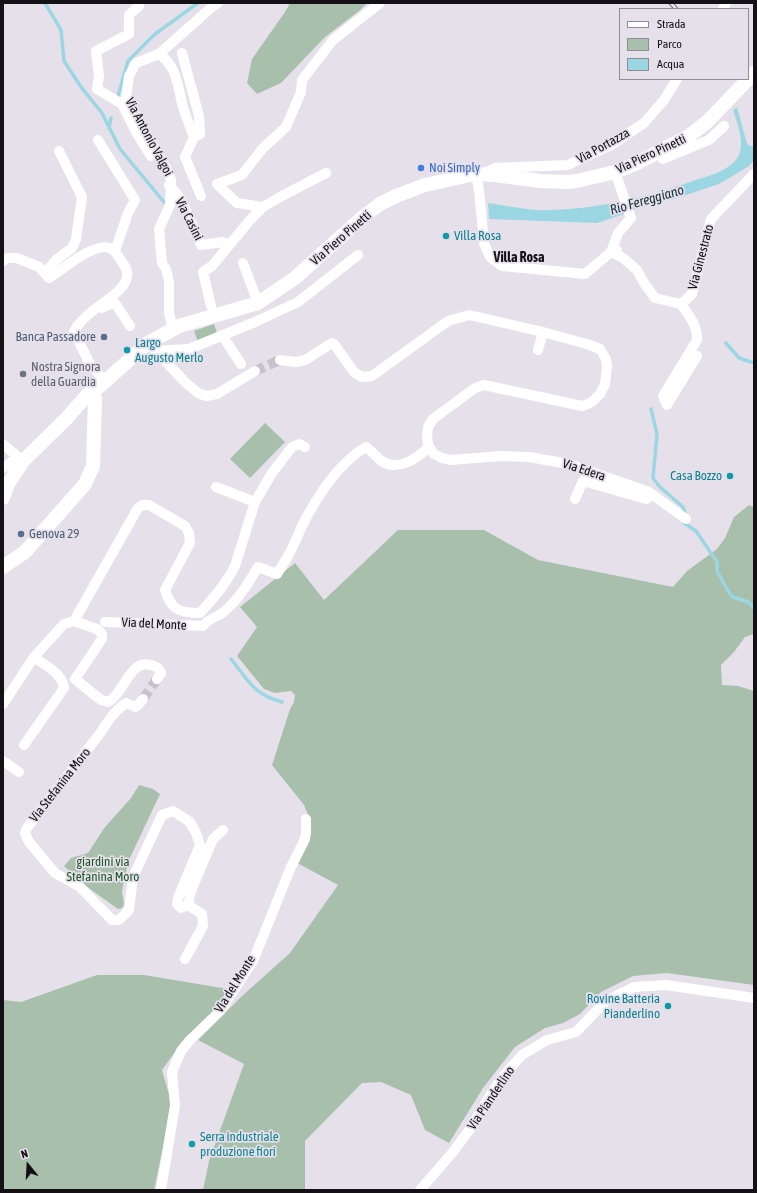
<!DOCTYPE html>
<html>
<head>
<meta charset="utf-8">
<style>
	body { margin:0 }
	#map { position:relative; width:757px; height:1193px; overflow:hidden; background:#e6e0eb; font-family:"Asap Condensed",sans-serif }
	canvas { display:block }
	.frame { position:absolute; inset:0; border:4px solid #131115; pointer-events:none }
	.legend { position:absolute; left:619px; top:8px; width:130px; height:72px; box-sizing:border-box; background:#e6e0eb; border:1px solid #928d95; margin:0; padding:5px 7px; list-style:none; font-size:12px; color:#131115 }
	.legend li { display:flex; align-items:center; gap:8px; height:20px }
	.legend b { width:20px; border:1px solid #928d95 }
	.north { position:absolute; left:8px; top:1145px; width:40px; height:40px; -webkit-text-stroke:3px #e6e0eb; paint-order:stroke; rotate:342deg; font-size:11px; font-weight:700; line-height:16px; text-align:center; color:#131115 }
	.north::after { content:''; display:block; margin:auto; width:14px; height:18px; background:#131115; clip-path:polygon(50% 0,100% 100%,50% 72%,0 100%) }
</style>
</head>
<body>
<div id="map">
<canvas width="757" height="1193"></canvas>
<div class="frame"></div>
<ul class="legend">
<li><b style="height:5px;background:#fff"></b>Strada</li>
<li><b style="height:11px;background:#a8c0ab"></b>Parco</li>
<li><b style="height:11px;background:#9bd7e3"></b>Acqua</li>
</ul>
<div class="north">N</div>
</div>
<script>
const context = document.querySelector('canvas').getContext('2d');
context.lineJoin = 'round';
function fillPath(path, color) { context.fillStyle = color; context.fill(path, 'evenodd'); }
function trace(path, color, width, dash) { context.strokeStyle = color; context.lineWidth = width; context.lineCap = dash ? 'butt' : 'round'; context.setLineDash(dash || []); context.stroke(path); }
function label(font, color, halo, rows, align = 'center') {
  context.font = font + ' "Asap Condensed",sans-serif'; context.lineWidth = 3.5; context.setLineDash([]); context.textBaseline = 'middle'; context.strokeStyle = halo; context.fillStyle = color; for (const [text, x, y, turn = 0] of rows) {
    context.save(); context.translate(x, y); context.rotate((+turn || 0) * Math.PI / 180); context.textAlign = isNaN(turn) ? turn : align; if (halo) context.strokeText(text, 0, 0); context.fillText(text, 0, 0); context.restore();
  }
}
const green = new Path2D(`
	M290 3H367L359 11 325 37 281 83 257 94 247 83 252 59 285 12Z
	M214 324 218 336 198 342 194 331Z
	M265 423 285 442 250 478 230 459Z
	M749 505 754 507V634L745 637 734 652 721 665 722 685 738 686 754 691V985L667 973 633 976 601 992 580 1014 563 1023 545 1028 515 1047 483 1088 449 1143 425 1130 411 1095 381 1082 362 1083 305 1141V1190H203L209 1161 244 1064 198 1040 242 996 290 953 338 885 297 863 309 817 304 805 272 765 290 709 294 702 295 695 291 691 275 693 264 689 237 656 257 627 240 607 295 563 324 600 398 530H484L538 560 673 587 687 571 717 549 725 538 734 517Z
	M139 785 153 789 160 794 129 860 124 880 122 892 124 904 122 908 118 909 83 884 64 866 71 858 88 853 105 827 131 798Z
	M97 975H144L228 989 216 1009 177 1049 162 1070 172 1105 154 1190H3V1000L21 1002Z`);
const water = new Path2D(`
	M737 107 746 140 748 145 754 147V160L749 166 719 184 674 199 642 206 624 214 597 223 489 219 488 203C508 206 530 211 551 210 599 209 647 197 693 181 708 176 731 171 739 155 745 142 737 123 733 110Z`);
const stream = new Path2D(`
	M45 3 61 30 64 61 81 87 102 113 120 149 164 202
	M118 96 128 61 155 34 198 3
	M109 128 111 118
	M726 343 739 358 754 363
	M651 409 657 434 653 478 660 487 683 507 685 513
	M684 523 696 531 717 562V571L728 591 733 597 748 602 754 608
	M231 659C248 680 254 695 282 702`);
const streetTunnel = new Path2D(`
	M255 371 280 360
	M143 699 157 679`);
const street = new Path2D(`
	M139 3V6L129 15V34L96 51 99 76 97 89 122 104 136 132 151 156
	M723 9 726 3
	M159 54 213 6 218 3
	M194 137 185 157 201 196
	M98 140 135 200 128 213 115 251
	M663 159 709 140 724 126
	M476 174 479 190 484 243 490 257 502 266 585 274 611 252 617 250
	M483 174 495 168 568 165 611 145 644 123 664 100 677 79
	M169 185 181 199 201 245 223 242 229 245
	M263 207 280 197 326 173
	M611 252 623 258 637 270 644 283 655 298 681 304C688 314 698 326 697 340L663 396 667 405 697 356
	M611 252 618 233 631 218 616 175
	M3 261 8 258H17L39 267 49 278C63 269 94 242 110 248 116 251 119 257 122 262 125 266 128 270 127 276 127 294 82 311 74 332L89 362 105 382
	M243 263 258 303
	M45 273 56 260 72 248 76 239 82 197 59 151
	M681 304 692 294 711 219 754 174
	M211 306 203 272 212 266 250 220 263 207 237 203 217 184 242 175 263 148 286 127 301 92 302 80 333 40 380 3
	M102 308 108 305 115 303 130 326
	M173 329 169 313V282L166 269 162 263 159 229 170 205 171 180 166 168 126 98 129 76 136 63 159 54C178 67 177 86 183 107 186 117 190 127 194 137L200 134 199 116 182 53
	M222 335 241 364
	M153 348 185 382 198 393 206 396 217 394 255 371
	M538 350 543 332
	M156 351 189 349 255 322 298 302 358 255
	M280 360 296 362 305 360 332 343 334 344 354 372 362 377 372 376 448 321 469 315 543 332 590 345 600 349 606 359 607 367 605 384 600 394 593 401 588 404 582 406 484 385 475 388 433 419 428 427 427 439 429 447 434 454 442 458 451 460 501 456 529 457 569 464 649 492 686 519
	M3 444 23 461
	M3 468 18 457
	M216 487 255 502
	M575 499 583 481 646 499 649 497 650 494
	M74 621 138 508 142 505H149L185 526 189 533 190 543 165 590C171 610 180 613 200 613 214 598 226 584 235 566L255 502 272 473 292 447 299 444 305 447
	M105 622 203 626C207 620 214 618 221 614 237 602 248 584 258 567L277 574C282 566 287 559 291 550 295 543 298 535 301 528 316 498 337 464 366 447 372 451 377 458 383 462 400 471 417 458 429 447
	M143 699 138 705 135 707 126 703C115 710 108 721 101 732L27 828 25 833 29 842 55 873 80 887 112 920H119L129 910 133 877 162 815 173 811 190 822 196 833 200 845 178 898 177 904 181 908 188 905 202 914 203 926 185 959
	M3 704 34 657 64 624 74 621 97 629 102 634V639L75 679 101 700 108 702C127 691 130 652 158 668L161 673 157 679
	M24 745 64 688C62 673 46 666 34 657
	M3 761 19 772
	M188 905 191 891 213 839 223 830
	M161 1190 175 1105 172 1072 181 1051 190 1040 220 1011 253 961 291 867 305 839 306 832V819
	M420 1190 453 1152 470 1129 492 1092 505 1074 522 1055 547 1040 576 1032 606 1001 634 987 666 985 754 998`);
const secondary = new Path2D(`
	M3 498 8 484 23 461 67 418 87 395 100 386 148 343 179 326 258 303 295 278 364 216 380 204 396 196 425 185 466 176 476 174 494 175 541 181 567 182 577 181 615 172 635 164 689 136 708 121 754 73
	M3 567 25 552 85 484 93 466 95 399 93 392`);
const rail = new Path2D(`
	M671 3 676 9`);
const markers = [
	[421,168,4,"#3f7fe0"],
	[446,236,4,"#0f9aa8"],
	[104,337,4,"#5c6f8a"],
	[127,350,4,"#0f9aa8"],
	[23,374,4,"#6b7280"],
	[730,476,4,"#0f9aa8"],
	[21,534,4,"#5c6f8a"],
	[668,1006,4,"#0f9aa8"],
	[192,1144,4,"#0f9aa8"]
];
const streetNames = [
	["Via Antonio Valgoi",149,137,62],
	["Via Portazza",603,146,-29],
	["Via Piero Pinetti",651,154,-25],
	["Via Casini",189,219,63],
	["Via Piero Pinetti",341,238,-41],
	["Via Ginestrato",701,257,-75],
	["Via Edera",584,470,18],
	["Via del Monte",154,624,3],
	["Via Stefanina Moro",60,785,-52],
	["Via del Monte",235,984,-58],
	["Via Pianderlino",491,1098,-56]
];
const shopNames = [
	["Noi Simply",429,168]
];
const cultureNames = [
	["Villa Rosa",454,236],
	["Largo",135,343],
	["Augusto Merlo",135,358],
	["Casa Bozzo",722,476,"right"],
	["Rovine Batteria",660,999,"right"],
	["Pianderlino",660,1014,"right"],
	["Serra industriale",200,1137],
	["produzione fiori",200,1152]
];
const serviceNames = [
	["Banca Passadore",96,337],
	["Genova 29",29,534,"left"]
];
const worshipNames = [
	["Nostra Signora",31,367],
	["della Guardia",31,382]
];
const parkNames = [
	["giardini via",103,862],
	["Stefanina Moro",103,877]
];
const waterNames = [
	["Rio Fereggiano",647,200,-16]
];
const neighbourhoodNames = [
	["Villa Rosa",519,258]
];
fillPath(green, '#a8c0ab');
fillPath(water, '#9bd7e3');
trace(stream, '#9bd7e3', 3.5);
trace(streetTunnel, '#c6c1cb', 10, [10, 5]);
trace(street, '#fff', 10);
trace(secondary, '#fff', 14);
trace(rail, '#535056', 4.5);
trace(rail, '#e6e0eb', 3, [9]);
for (const [x, y, r, color] of markers) { const dot = new Path2D(); dot.arc(x, y, r, 0, 2 * Math.PI); context.fillStyle = color; context.fill(dot); trace(dot, '#e6e0eb', 1.5); }
label('13px', '#131115', '#e6e0eb', streetNames);
label('13px', '#366cbe', '#e6e0eb', shopNames, 'left');
label('13px', '#0d838f', '#e6e0eb', cultureNames, 'left');
label('13px', '#4e5e75', '#e6e0eb', serviceNames, 'right');
label('13px', '#5b616d', '#e6e0eb', worshipNames, 'left');
label('13px', '#1f572b', '#e6e0eb', parkNames);
label('italic 14px', '#17353b', '#e6e0eb', waterNames);
label('bold 14px', '#131115', '#e6e0eb', neighbourhoodNames);
</script>
</body>
</html>
